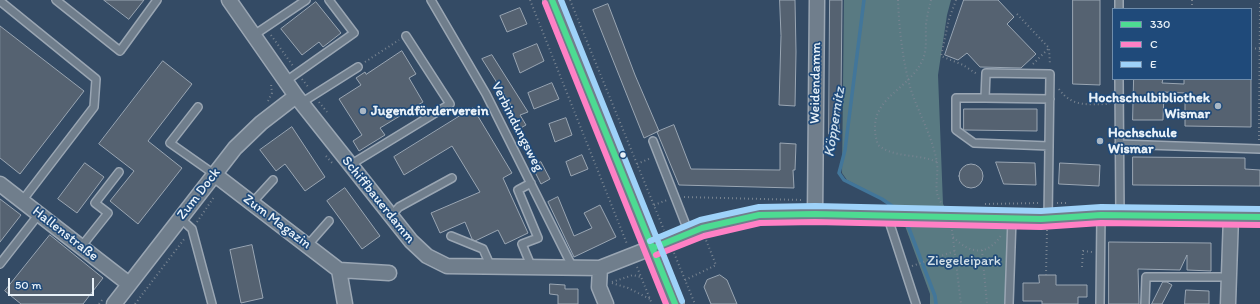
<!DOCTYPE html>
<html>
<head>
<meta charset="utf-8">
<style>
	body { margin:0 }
	#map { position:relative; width:1260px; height:304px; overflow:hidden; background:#344b65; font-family:Itim,sans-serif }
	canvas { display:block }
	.legend { position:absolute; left:1112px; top:8px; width:140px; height:72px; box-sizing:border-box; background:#1f4a7a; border:1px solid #6f8dac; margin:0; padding:5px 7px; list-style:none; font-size:12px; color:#e8f1f8 }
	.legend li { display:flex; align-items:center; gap:8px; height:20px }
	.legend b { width:20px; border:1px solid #6f8dac }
	.scale { position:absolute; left:8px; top:278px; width:86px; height:18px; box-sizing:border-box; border:2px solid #e8f1f8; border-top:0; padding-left:5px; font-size:12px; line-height:14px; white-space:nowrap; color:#e8f1f8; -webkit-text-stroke:3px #1f4a7a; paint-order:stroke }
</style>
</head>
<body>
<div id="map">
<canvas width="1260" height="304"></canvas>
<ul class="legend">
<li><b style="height:5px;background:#4ddb92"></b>330</li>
<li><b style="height:5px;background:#ff80c5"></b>C</li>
<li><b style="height:5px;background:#9ed2f9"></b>E</li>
</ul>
<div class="scale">50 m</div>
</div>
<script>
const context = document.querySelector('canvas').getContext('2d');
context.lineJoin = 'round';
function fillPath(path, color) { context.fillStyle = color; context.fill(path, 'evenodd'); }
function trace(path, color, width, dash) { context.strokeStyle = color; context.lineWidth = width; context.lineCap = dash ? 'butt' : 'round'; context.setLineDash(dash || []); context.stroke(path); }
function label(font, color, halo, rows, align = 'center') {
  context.font = font + ' Itim,sans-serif'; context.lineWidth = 3.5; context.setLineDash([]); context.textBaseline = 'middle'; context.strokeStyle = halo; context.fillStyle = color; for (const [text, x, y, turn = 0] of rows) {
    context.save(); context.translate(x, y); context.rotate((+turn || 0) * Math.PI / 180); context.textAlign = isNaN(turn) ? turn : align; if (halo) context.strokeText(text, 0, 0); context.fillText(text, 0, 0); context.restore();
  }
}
const green = new Path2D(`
	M844 0H951L947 15 938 75 943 204 950 216 1012 218 1009 304H930V294L901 215 887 201 847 180 842 173Z`);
const stream = new Path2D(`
	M864 0 845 150 839 173 844 180 882 199 898 210
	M908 226 935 296 936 304`);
const building = new Path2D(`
	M104 0H144L129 19Z
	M780 0H795L796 52 795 106 779 105 781 36Z
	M830 0H842L841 98H839V134H829Z
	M964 0H998L1014 17 1007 24 1036 54 1021 68 980 67 967 53 958 60 945 55Z
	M1073 0H1100V85L1073 84Z
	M316 2 341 33 323 47 319 42 302 55 281 29Z
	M608 4 635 75 659 131 644 138 593 10Z
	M520 8 527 24 507 32 500 16Z
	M0 26 84 91 20 174 0 158Z
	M537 44 544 61 520 73 513 54Z
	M402 51 416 74 409 78 423 102 380 128 385 135 359 151 353 141 362 135 339 99 361 85 356 78 365 72 366 74Z
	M492 55 528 112 520 115 526 125 517 130 505 109 511 105 482 59Z
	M163 61 192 84 148 141 182 168 138 224 110 201 134 171 99 144Z
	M1134 79H1163L1162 83 1184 84V79H1251V127L1185 126V93L1164 92 1163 120H1133Z
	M552 83 559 99 534 109 528 93Z
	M473 108 512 173 503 178 528 233 505 244 498 230 475 241 472 239 465 222 440 233 431 213 480 192 452 146 404 175 394 157Z
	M964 109H1037V131L964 130Z
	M566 118 572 135 555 142 549 124Z
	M674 125 691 169 780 170V143L796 144 795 170H793L794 188 679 185 657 132Z
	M292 127 325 177 305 191 285 164 276 171 260 150Z
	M582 155 588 169 571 176 566 162Z
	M1133 157 1245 158V169L1260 170V186L1133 185Z
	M541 162 550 179 541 184 532 166Z
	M996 162 1035 163 1036 185 1004 184Z
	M85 163 104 177 77 213 58 199Z
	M1060 163 1100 165 1099 186 1059 184Z
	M959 176a12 12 0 1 1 24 0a12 12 0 1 1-24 0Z
	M345 188 380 236 362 249 327 201Z
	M558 197 574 236 592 228 584 213 600 205 616 237 574 257 548 202Z
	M0 199 21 215 0 242Z
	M50 235 103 278 83 304H21L5 291Z
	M1109 242 1211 243V271L1187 270V255L1180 270 1138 269 1139 304H1109Z
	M252 245 263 298 241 303 230 250Z
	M720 275 727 280 737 304H711L704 287 707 280Z
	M1039 275H1056V285H1087V297H1078V304H1042V301H1023V283H1039Z
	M1163 282H1167L1172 285 1162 304H1152Z
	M550 284 565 285V289H578V304H558V295L550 294Z
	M1186 290 1209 291V304H1185Z`);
const path = new Path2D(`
	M530 0 627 244
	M570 0 664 230
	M898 0C899 28 903 64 911 90 919 114 933 138 937 163 939 177 932 191 942 204
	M931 0C929 8 927 16 926 24 925 36 928 49 922 61 907 93 863 99 878 145 896 159 917 153 937 162
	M956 0 949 19 941 56 963 65 977 74
	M1192 9V0
	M1017 14 1049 48 1050 65
	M271 35 293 66
	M1251 48 1260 49
	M365 62 399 40
	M1033 64 1049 48
	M302 79 309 88
	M1059 89C1072 108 1089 104 1110 104
	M268 101 272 93 271 84
	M319 102 327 112
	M1259 140 1260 0
	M326 156 334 165
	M637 164 651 158
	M684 197 802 200
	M1057 203H1069
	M985 204 1039 203
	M654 205 667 200
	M197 222 214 197
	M952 230 961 304
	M953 237C971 255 988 256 1002 234
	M982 250 987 304
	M674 253 695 304
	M912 266 955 251
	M637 267 652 304
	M1082 267 1083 251 1092 252
	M1046 275 1047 230
	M685 280 716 265 706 240
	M612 282 633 275 641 277
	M612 283 628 288 650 299
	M99 304 102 300
	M135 304 185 238`);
const service = new Path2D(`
	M56 0 120 51 157 0
	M431 0 486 94 573 268
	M1119 0V9
	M0 1 96 79 94 107 22 201
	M254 35 306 0
	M1119 79 1120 215
	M286 81 354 33 329 0
	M985 98H956V130L974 143 1049 146
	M301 103 358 67
	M198 107 170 143 214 174
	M653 141 689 233
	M1119 144 1260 149
	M350 165 450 104 406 36
	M531 183 518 190 538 238 522 244 532 268
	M252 203 273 180
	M887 215 916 304
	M391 216 399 207 452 178
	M180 218 192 229 212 304
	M1048 219 1050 74 986 73 985 98 1050 99
	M451 236 483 249 491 267
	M307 246 329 221
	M81 247 108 213 95 203 119 172
	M0 264 39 214
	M1009 304 1012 218
	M1100 304 1101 215
	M1145 304 1146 277H1230`);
const minor = new Path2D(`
	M229 0 296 96 411 241 427 256 447 266 600 268 702 228 759 215 815 214 1041 219 1101 215 1260 217
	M214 174 339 270 389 273
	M0 184 129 284
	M815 214 817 0
	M600 268 599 287 606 304
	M339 270 345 304
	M114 304 235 148 261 123 296 96
	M1228 304 1231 216`);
const tertiary = new Path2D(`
	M552 0 675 304`);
const bus1 = new Path2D(`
	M552 0 675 304
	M653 248 702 228 759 215 815 214 1041 219 1101 215 1260 217`);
const bus2 = new Path2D(`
	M545 3 666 304
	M656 255 704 236 760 223 815 222 1041 227 1101 223 1260 225`);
const bus3 = new Path2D(`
	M561 0 682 301
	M650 241 700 220 759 207 815 206 1041 211 1101 207 1260 209`);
const markers = [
	[1218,106,4,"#a9b7c5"],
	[363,111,4,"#a9b7c5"],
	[1100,141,4,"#a9b7c5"],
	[623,155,3.5,"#e8f1f8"]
];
const streetNames = [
	["Weidendamm",816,83,-89],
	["Verbindungsweg",517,127,63],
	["Zum Dock",199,194,-52],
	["Schiffbauerdamm",378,200,51],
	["Zum Magazin",277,222,37],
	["Hallenstraße",65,234,38]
];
const poiNames = [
	["Hochschulbibliothek",1210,98,"right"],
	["Wismar",1210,114,"right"],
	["Jugendförderverein",371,111],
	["Hochschule",1108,133],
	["Wismar",1108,149]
];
const parkNames = [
	["Ziegeleipark",964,261]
];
const waterNames = [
	["Köppernitz",835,122,-81]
];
fillPath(green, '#597a82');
trace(stream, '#42769a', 3.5);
fillPath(building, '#556271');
trace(building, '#9aa6b3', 1);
trace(service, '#9aa6b3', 10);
trace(minor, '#9aa6b3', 17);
trace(tertiary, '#9aa6b3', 20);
trace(path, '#778390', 2, [1, 3]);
trace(service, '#707e8c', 7);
trace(minor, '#707e8c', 14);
trace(tertiary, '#707e8c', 17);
trace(bus1, '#4ddb92', 6);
trace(bus2, '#ff80c5', 6);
trace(bus3, '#9ed2f9', 6);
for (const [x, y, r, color] of markers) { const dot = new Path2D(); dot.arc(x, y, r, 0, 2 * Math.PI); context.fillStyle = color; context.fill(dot); trace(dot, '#1f4a7a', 1.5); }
label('14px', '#e8f1f8', '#1f4a7a', streetNames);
label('bold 14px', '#e8f1f8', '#1f4a7a', poiNames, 'left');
label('14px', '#d3e0e7', '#1f4a7a', parkNames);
label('italic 15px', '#cfdfeb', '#1f4a7a', waterNames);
</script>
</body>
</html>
